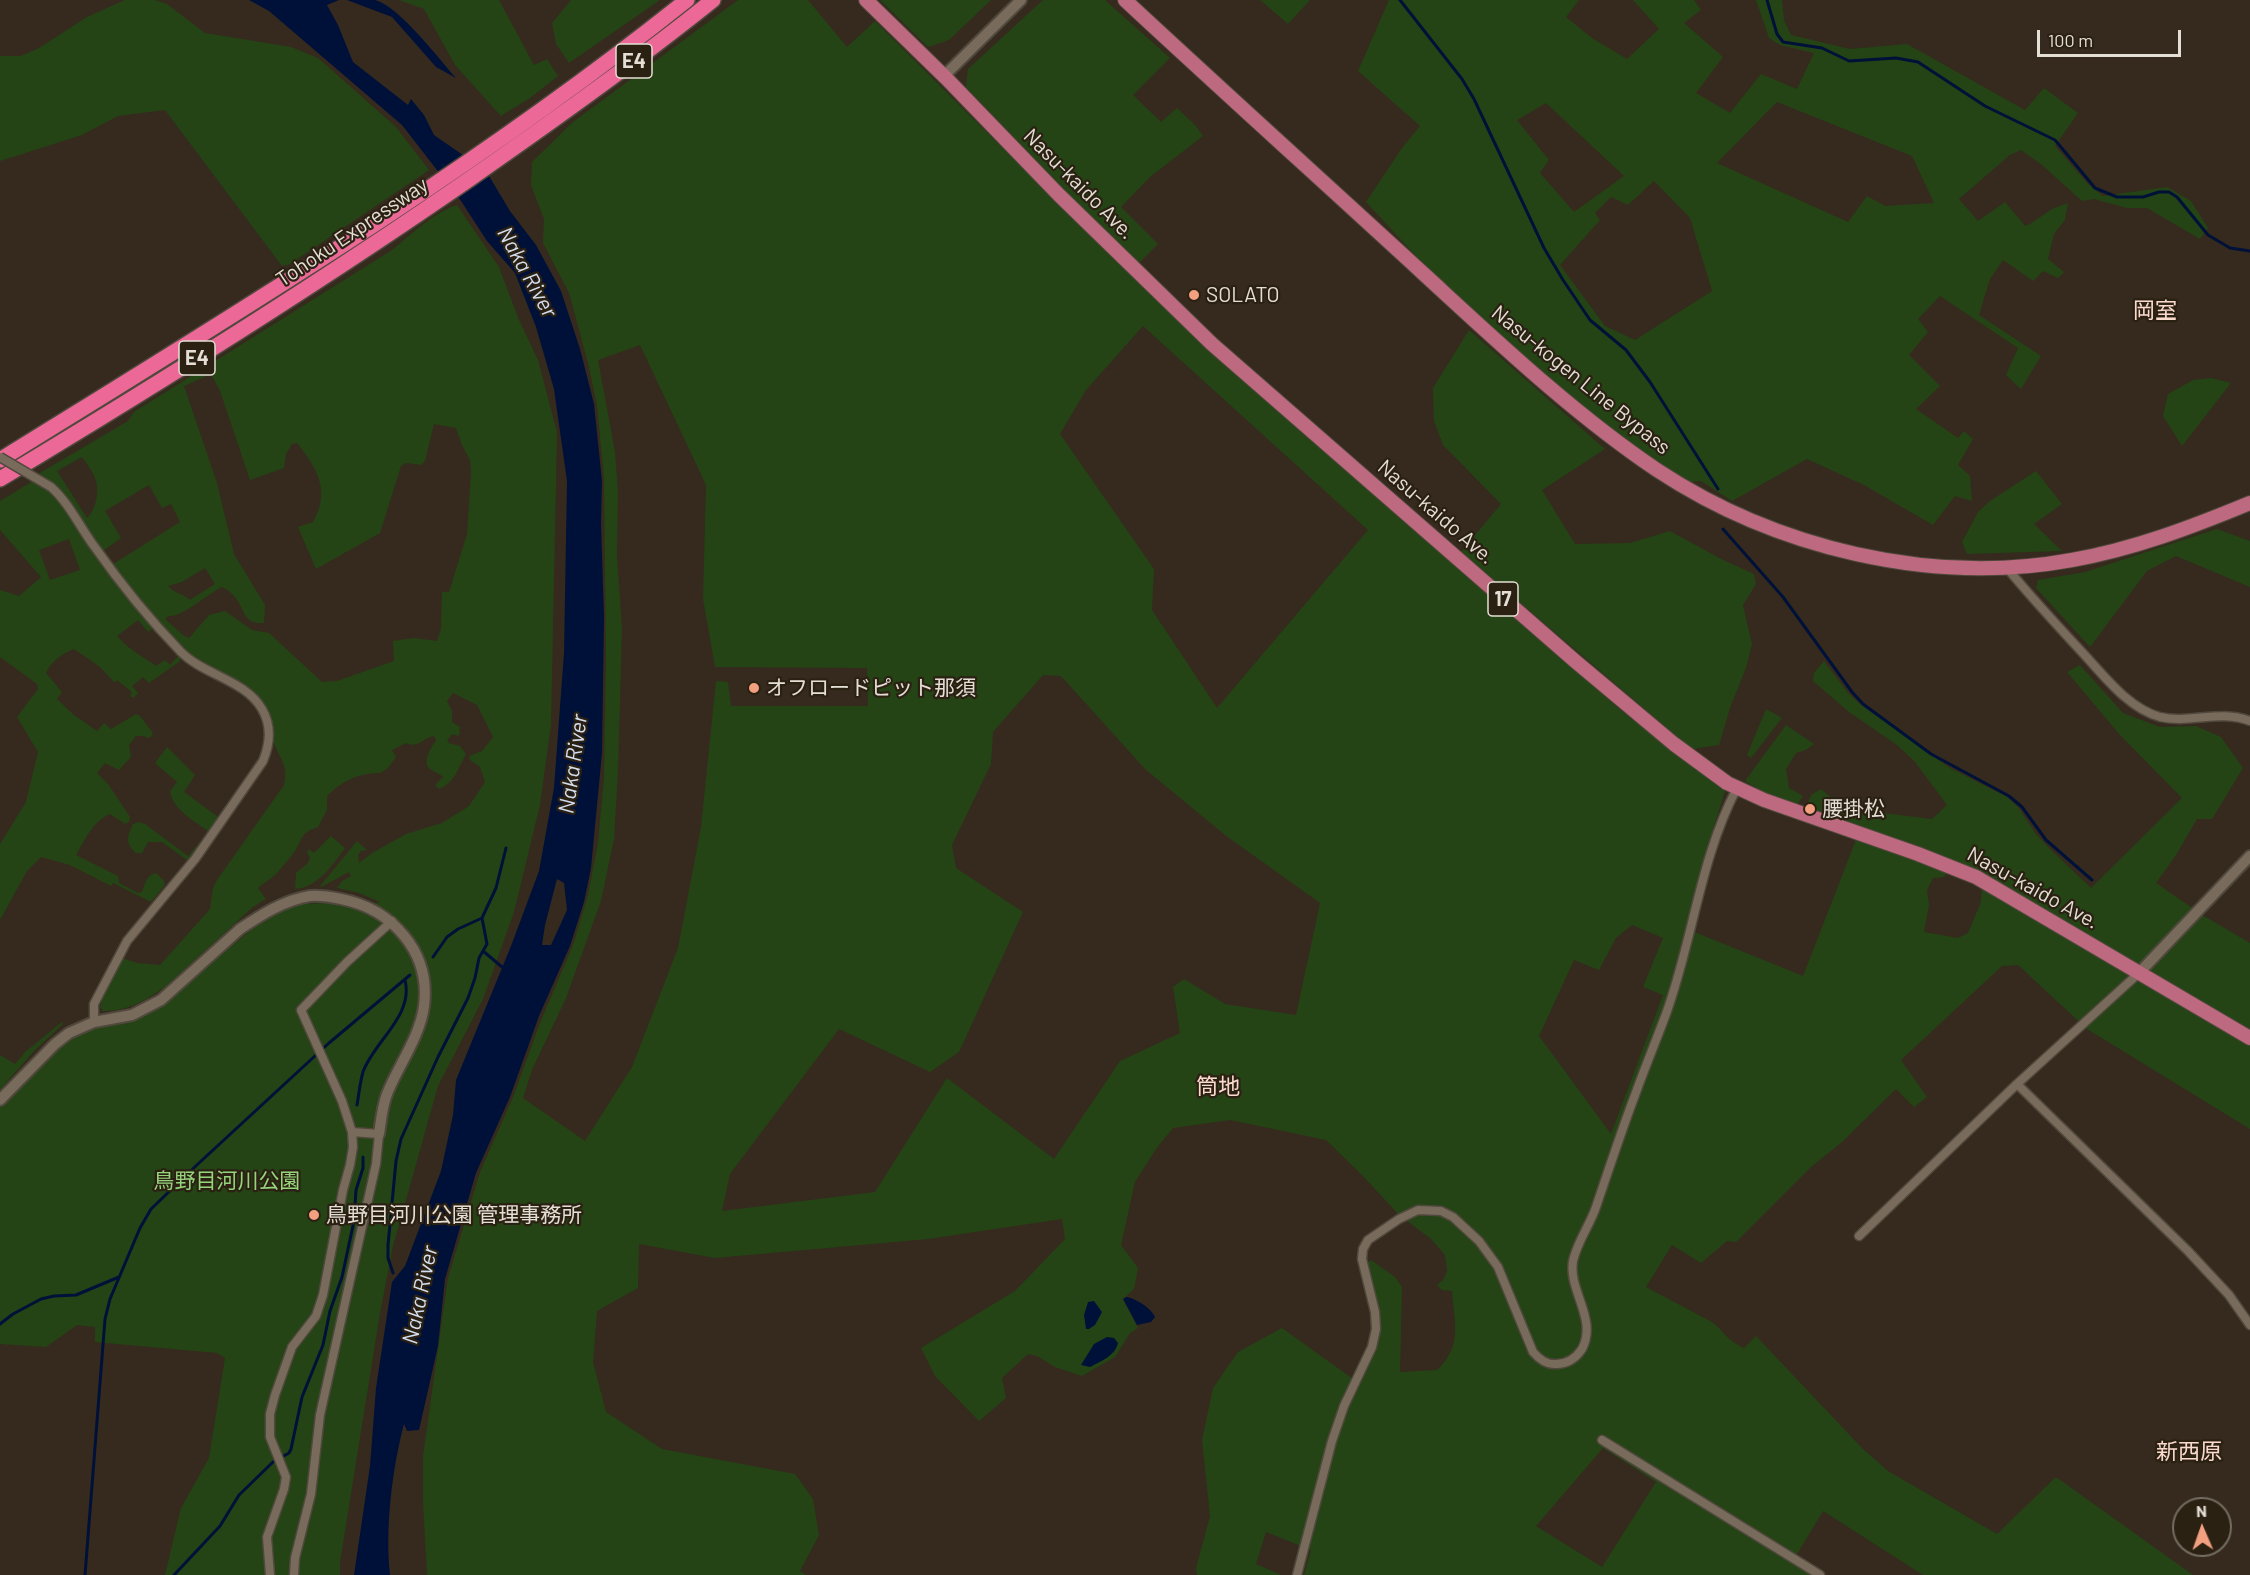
<!DOCTYPE html>
<html>
<head>
<meta charset="utf-8">
<style>
	body { margin:0 }
	#map { position:relative; width:2250px; height:1575px; overflow:hidden; background:#352a1d; font-family:Barlow,sans-serif }
	canvas { display:block }
	.north { position:absolute; left:2172px; top:1497px; width:60px; height:60px; box-sizing:border-box; background:#2b2113; border:2px solid #756d61; border-radius:50%; rotate:358deg; font-size:16px; font-weight:700; line-height:24px; text-align:center; color:#e5ded5 }
	.north::after { content:''; display:block; margin:auto; width:21px; height:27px; background:#f3a081; clip-path:polygon(50% 0,100% 100%,50% 72%,0 100%) }
	.scale { position:absolute; left:2037px; top:30px; width:144px; height:27px; box-sizing:border-box; border:3px solid #e5ded5; border-top:0; padding-left:8px; font-size:18px; line-height:21px; white-space:nowrap; color:#e5ded5; -webkit-text-stroke:4px #2b2113; paint-order:stroke }
</style>
</head>
<body>
<div id="map">
<canvas width="2250" height="1575"></canvas>
<div class="north">N</div>
<div class="scale">100 m</div>
</div>
<script>
const context = document.querySelector('canvas').getContext('2d');
context.lineJoin = 'round';
function fillPath(path, color) { context.fillStyle = color; context.fill(path, 'evenodd'); }
function trace(path, color, width, dash) { context.strokeStyle = color; context.lineWidth = width; context.lineCap = dash ? 'butt' : 'round'; context.setLineDash(dash || []); context.stroke(path); }
function label(font, color, halo, rows, align = 'center') {
  context.font = font + ' Barlow,"Noto Sans JP",sans-serif'; context.lineWidth = 4.5; context.setLineDash([]); context.textBaseline = 'middle'; context.strokeStyle = halo; context.fillStyle = color; for (const [text, x, y, turn = 0] of rows) {
    context.save(); context.translate(x, y); context.rotate((+turn || 0) * Math.PI / 180); context.textAlign = isNaN(turn) ? turn : align; if (halo) context.strokeText(text, 0, 0); context.fillText(text, 0, 0); context.restore();
  }
}
const green = new Path2D(`
	M125 0H155L167 4 205 33 291 47 318 58 396 127 429 170 290 264 282 266 165 110 118 116 82 135 0 161V56H21L39 48 87 17Z
	M399 0H499L534 65 547 59 558 76 530 98 501 116 455 65 424 9Z
	M571 0H660L569 63 556 44 552 23Z
	M738 0H808L847 47 875 21 1134 279 1227 365 1619 709 1725 791 1711 836 1687 929 1803 976 1856 840 1947 872 1944 877 1933 878 1927 890 1929 905 1924 932 1958 938 1968 933 1981 902 1982 884 1806 808 1811 795 1821 789 1843 808 1932 819 1947 805 1915 762 1897 745 1849 712 1813 681 1814 673 1824 661 1848 693 1861 705 1950 768 2007 797 2018 807 2036 834 2050 849 2091 888 2182 798 2120 735 2067 672 2080 665 2123 713 2160 727 2196 726 2221 737 2243 768 2212 819H2197L2176 855 2156 883 2204 916 2250 943V1129L2087 1029 2018 965 2002 966 1901 1060 1927 1097 1914 1107 1896 1089 1842 1142 1811 1167 1736 1242 1727 1241 1701 1263 1672 1245 1646 1287 1712 1322C1726 1333 1726 1340 1744 1348L1756 1336 1862 1448 1888 1471 1997 1534 2056 1477 2193 1575H1923L1823 1511 1796 1556 1826 1575H1304L1311 1550 1266 1532 1256 1564 1281 1575H1197L1196 1568 1210 1516 1202 1440 1213 1388 1238 1352 1282 1328 1360 1384C1368 1366 1377 1348 1378 1329 1379 1307 1373 1284 1367 1263L1371 1260 1395 1277 1402 1287 1400 1372 1437 1370C1463 1346 1454 1323 1452 1291L1442 1290 1437 1285 1443 1280 1447 1271 1445 1255 1431 1239 1398 1214 1363 1176 1326 1140 1230 1120 1173 1128 1156 1149 1135 1182 1121 1245 1138 1268 1134 1289 1123 1299 1138 1328 1130 1333 1115 1357 1082 1376 1055 1367 1037 1356 1028 1354 1002 1378 1006 1398 979 1421 935 1376 921 1348 1015 1291 1065 1239 1062 1219 928 1239 715 1258 639 1244 638 1288 597 1311 593 1362 606 1412 662 1449 795 1474 813 1499 819 1535 800 1571 806 1575H427L423 1503V1456L448 1278 480 1172 513 1097 540 1023 573 945 588 895 598 843 604 778 606 661 604 478 597 405 588 363 569 293 543 243 544 219 531 185 532 162 573 122ZM1143 326 1368 530 1217 708 1152 610 1154 569 1060 434 1086 390ZM640 345 706 485 703 599 715 667 867 668 868 706H731L728 682 716 681 701 827 678 948 632 1067 585 1141 523 1098 532 1070 566 998 601 901 614 839 618 772 622 629 617 556 618 492 615 452 598 360ZM1043 675 1061 676 1145 769 1225 835 1320 903 1296 1015 1225 1004 1184 979 1173 987 1180 1033 1120 1061 1054 1159 947 1078 875 1192 722 1211 730 1174 839 1029 930 1072 959 1052 1023 912 956 868 952 845 991 764 993 732ZM1632 925 1663 938 1643 987 1663 995 1611 1134 1539 1036 1574 960 1599 970 1616 938ZM1603 1448 1656 1482 1602 1567 1536 1526Z
	M880 0H991L949 40 928 47Z
	M1043 0H1105L1170 58 1133 95 1161 122 1177 108 1196 126 1203 136 1150 177 1121 207 1158 244 1137 265 966 87 968 69Z
	M1260 0H1310L1288 24Z
	M1389 0H1579L1566 17 1592 38 1627 59 1659 29 1633 0H1694L1701 10 1684 23 1723 57 1696 93 1730 113 1761 74 1797 89 1814 53 1780 45 1769 38 1756 0H1782L1784 20 1791 35 1850 49 1907 44 2025 110 2044 88 2078 113 2055 146 2088 184 2103 196 2167 187 2191 201 2208 228 2200 239 2147 208H2127L2094 199 2082 201 2042 165 2021 150 2010 155 1959 199 1978 221 2005 202 2025 226 2030 224 2052 209 2068 203 2065 220 2054 234 2048 259 2064 272 2058 278 2043 271 2033 281 2003 260 1990 279 1979 315 2041 356 2021 389 2006 375 2018 348 1940 296 1918 319 1928 332 1909 355 1940 386 1916 409 1958 438 1964 431 1973 439 1958 465 1970 476 1972 501 1955 496 1933 525 1864 485 1807 459 1732 501 1701 481 1688 482 1649 457 1580 406 1478 316 1415 255 1366 202 1402 148 1420 126 1358 71ZM1777 102 1912 156 1934 203 1885 206 1867 196 1848 222 1717 163ZM1546 103 1624 176 1574 212 1540 173 1549 160 1517 120ZM1654 181 1690 218 1712 291 1635 340 1605 326 1560 265 1600 220 1595 213 1611 197 1628 205Z
	M457 205 499 267 519 320 538 360 557 432 551 724 540 805 514 912 483 999 438 1086 393 1246 380 1313 340 1562V1575H165L181 1508 209 1458 225 1358 217 1353 95 1342V1327L77 1325 46 1347 0 1344V1105L56 1049 84 1029 163 1004 251 930 278 913 302 904 326 903 345 905 354 909 380 902 359 893 337 888 342 881 351 876 349 872 321 887 320 886 357 841 367 850 361 851 358 855 359 863 372 853 406 834 442 823 469 806 485 782 480 767 470 760 469 756 482 751 493 737 477 705 453 693 447 701 452 711V722L460 727 459 736 452 734 447 741 449 743 460 746 466 754C458 768 455 783 439 789L435 785 443 777C439 773 434 772 430 769 421 761 432 747 436 740L434 736C423 738 418 749 406 743L392 750 396 757 388 768 380 773C358 773 342 781 327 796V810L318 827C299 833 303 840 293 854 288 860 282 867 277 873 272 879 264 882 258 888L266 899 253 907 165 987C147 1000 126 1012 103 1011L100 1007 103 997 122 958 137 963 160 965 210 909 213 888 217 880 284 785C289 765 280 760 274 743 270 731 271 718 266 707 254 682 212 673 191 656 179 647 169 635 158 625L148 632 138 620 117 636C128 649 142 656 156 666L165 660 170 665 179 655 181 658 179 662 149 683 143 677 132 686 138 693 133 698 130 696 132 692 117 680 115 683 100 667 74 649C63 653 51 661 46 673L62 692 57 699 74 715 97 731 104 723 111 729 136 714 140 716 153 733 151 737 147 738 144 736H136L129 745 131 757 119 770 105 763 97 773 108 784 130 817 129 822 125 824 110 814C93 821 85 840 76 855L118 876 119 883 138 893 142 892C145 884 146 875 156 873L164 881 165 885 151 902 113 883 111 886 70 865 41 857 27 871 0 920V844L26 802 38 752 17 717 38 689 37 684 0 657V590L19 596 41 577 0 530V501L33 481 52 491 119 586 125 584 57 486 38 474 128 421 134 412 392 250C412 234 433 213 457 205ZM211 374 220 391 250 480 284 468 286 454 292 444 297 443C317 468 331 491 313 522L298 527 316 569 380 533 401 466 406 463 421 465 425 461 434 424 456 428 462 445 470 460 471 472 467 534 449 592H442L441 629 437 641 414 638 393 641 394 661 337 681 322 682 269 633 252 630 225 611 209 615 189 638 183 635 165 619 168 616C182 618 207 594 222 587 226 589 231 592 234 596 246 609 241 624 264 623L265 605 234 554 217 483 184 386ZM82 457C86 463 92 470 95 478 100 490 96 510 87 518L57 471ZM149 485 162 508 171 504 180 522 113 564 103 551 121 538 105 511ZM69 539 80 570 50 580 39 550ZM205 568 215 584 190 600C182 593 177 595 168 586L182 582Z
	M1469 330 1605 449 1542 490 1575 544 1630 543 1670 531 1723 560 1754 574 1756 584 1743 605 1752 644 1746 668 1731 705 1719 745 1692 749 1461 552 1501 504 1443 445 1434 421 1433 388Z
	M2211 378 2231 383 2182 446 2163 416 2168 394 2193 380Z
	M2036 471 2062 504 2034 524 2062 551 1967 554 1962 542 1978 512 1990 501Z
	M2217 529 2250 541V587L2176 556 2147 571 2090 647 2036 588 2038 580 2085 572Z
	M1766 709 1782 718 1751 758 1747 755Z
	M1786 725 1814 744 1806 750 1796 753 1786 769 1789 788 1803 796 1797 805 1765 793 1745 781Z
	M167 747 195 775 184 792 218 817 208 831C193 820 173 810 170 791L177 782 155 763Z
	M138 822 145 824 188 856 205 836 187 860 162 842H148L142 853H136C125 843 127 837 133 824Z
	M331 836 345 848C333 865 317 888 295 889L296 873 307 864 310 858 307 852 309 849 314 853Z
	M62 1022 63 1024 35 1050 0 1090V1055L15 1064 25 1052Z`);
const water = new Path2D(`
	M249 0H339L327 5 338 25 353 62 408 105 411 99 424 115 434 135 486 171 510 211 536 245 561 291 580 349 594 404 602 481 601 522 604 617 602 753 591 868 584 902 570 946 539 1016 510 1097 476 1173 445 1279 438 1346 419 1430 407 1431 404 1424C392 1469 385 1529 390 1575H354L370 1466 376 1388 392 1282 405 1266 441 1171 453 1115 456 1080 511 946 539 871 554 788 564 653 567 481 554 389 536 327 515 273 487 241 461 201 402 125 269 11ZM557 879 564 883 567 910 551 945H542L545 925Z
	M347 0C356 0 367 0 375 0 400 7 438 58 456 78L436 67 392 17Z
	M1126 1297C1136 1298 1152 1309 1155 1317L1151 1322 1137 1325 1123 1299Z
	M1094 1301 1102 1312 1095 1325 1089 1329H1086L1084 1315 1088 1302Z
	M1107 1337 1114 1338 1118 1343C1115 1356 1101 1361 1090 1367L1081 1365 1094 1344Z`);
const stream = new Path2D(`
	M1400 0 1462 79 1474 99 1544 248 1563 280 1590 320 1626 350 1650 382 1718 489
	M1767 0 1777 34 1783 42 1822 48 1849 61 1896 58 1918 62 1985 106 2055 140 2095 188 2117 197H2143L2159 192H2169L2177 197 2208 235 2230 248 2250 251
	M1723 529 1783 597 1852 692 1863 704 1931 754 2009 796 2022 807 2046 840 2092 880
	M433 957 447 937 458 929 482 918
	M502 967 483 951 487 944 482 918 496 888 506 848
	M357 1105C359 1094 360 1082 363 1072 374 1041 414 1016 405 980
	M393 1273 388 1258V1245L396 1161 401 1139 438 1057 468 998 475 978 479 958 483 951
	M0 1324 13 1314 41 1299 54 1296 76 1295 119 1277
	M85 1575 105 1319 110 1299 140 1228 151 1209 199 1163 329 1043 410 975
	M174 1575 220 1526 239 1495 273 1462 289 1453 291 1449 302 1397 323 1345 330 1311 342 1277 354 1221 356 1190 363 1168V1157`);
const minor = new Path2D(`
	M51 487C69 503 80 527 94 546 120 583 149 619 181 652 204 675 245 680 262 709 272 726 270 744 263 761L195 859 127 941 94 1004V1022
	M2007 568C2030 596 2055 623 2080 650 2102 673 2127 708 2160 717 2190 724 2220 709 2250 721
	M2017 1084 2188 1251 2229 1295 2250 1325
	M352 1132 342 1101 301 1010 347 962 392 921
	M1859 1236 2017 1084 2139 973
	M1602 1440 1820 1575
	M270 1575 267 1537 284 1489 286 1477 270 1437V1414L275 1395 292 1347 316 1316 323 1295 343 1190 350 1165 353 1147 352 1132 379 1134 376 1164 320 1415 311 1494 295 1558 294 1575
	M1297 1575 1332 1441 1344 1406 1372 1347 1376 1329 1375 1312 1362 1259 1363 1249 1368 1240 1399 1219 1418 1210 1441 1211 1453 1217 1479 1241 1498 1267 1533 1352C1539 1359 1546 1365 1556 1364 1567 1364 1576 1358 1582 1349 1598 1319 1568 1291 1573 1261 1577 1242 1590 1225 1596 1207 1609 1169 1621 1132 1635 1095 1645 1067 1656 1041 1666 1014 1693 940 1700 858 1737 788`);
const tertiary = new Path2D(`
	M944 76 1021 0
	M2139 973 2250 856
	M0 1100 55 1044 69 1033 94 1022 132 1015 161 1000 240 929C261 915 284 900 310 896 320 895 331 897 341 899 392 909 431 952 424 1006 420 1037 398 1066 387 1094 382 1107 381 1121 379 1134`);
const primary = new Path2D(`
	M866 0 946 78 1059 195 1212 344 1575 661 1674 744 1727 783 1764 800 1918 854 1976 877 2250 1038
	M1125 0C1225 93 1326 184 1426 276 1499 343 1574 414 1657 470 1775 548 1931 586 2072 560 2134 549 2192 527 2250 503`);
const motorway = new Path2D(`
	M0 460C234 315 472 172 687 0
	M0 479C160 383 318 284 471 178 553 121 635 63 713 0`);
const minorBridge = new Path2D(`
	M0 457 51 487`);
const markers = [
	[1194,295,6,"#f3a081"],
	[754,688,6,"#f3a081"],
	[1810,809,6,"#f3a081"],
	[314,1215,6,"#f3a081"]
];
const shields = [
	[634,61,36],
	[197,358,36],
	[1503,599,30]
];
const shieldNames = [
	["E4",634,61],
	["E4",197,358],
	["17",1503,599]
];
const streetNames = [
	["Nasu-kaido Ave.",1079,184,45],
	["Tohoku Expressway",352,232,-34],
	["Nasu-kogen Line Bypass",1581,380,39],
	["Nasu-kaido Ave.",1436,512,41],
	["Nasu-kaido Ave.",2033,888,29]
];
const poiNames = [
	["SOLATO",1206,295],
	["オフロードピット那須",766,688],
	["腰掛松",1822,809],
	["鳥野目河川公園 管理事務所",326,1215]
];
const parkNames = [
	["鳥野目河川公園",227,1181]
];
const waterNames = [
	["Naka River",527,272,61],
	["Naka River",573,764,-82],
	["Naka River",420,1295,-78]
];
const neighbourhoodNames = [
	["岡室",2155,311],
	["筒地",1218,1087],
	["新西原",2189,1452]
];
fillPath(green, '#244415');
fillPath(water, '#001139');
trace(stream, '#001139', 3);
trace(minor, '#50483c', 11);
trace(tertiary, '#50483c', 14);
trace(primary, '#50483c', 16);
trace(motorway, '#50483c', 18);
trace(minor, '#786b5c', 8);
trace(tertiary, '#786b5c', 10);
trace(primary, '#bd697f', 14);
trace(motorway, '#eb6897', 15);
trace(minorBridge, '#50483c', 11, []);
trace(minorBridge, '#786b5c', 8);
for (const [x, y, r, color] of markers) { const dot = new Path2D(); dot.arc(x, y, r, 0, 2 * Math.PI); context.fillStyle = color; context.fill(dot); trace(dot, '#2b2113', 2); }
for (const [x, y, w] of shields) { const box = new Path2D(); box.roundRect(x - w / 2, y - 17, w, 34, 4.5); context.fillStyle = '#2b2113'; context.fill(box); trace(box, '#e5ded5', 1.5); }
label('bold 20px', '#e5ded5', null, shieldNames);
label('21px', '#e5ded5', '#2b2113', streetNames);
label('21px', '#e5ded5', '#2b2113', poiNames, 'left');
label('21px', '#96d47c', '#2b2113', parkNames);
label('italic 22px', '#d3deef', '#2b2113', waterNames);
label('22px', '#fbdace', '#2b2113', neighbourhoodNames);
</script>
</body>
</html>
